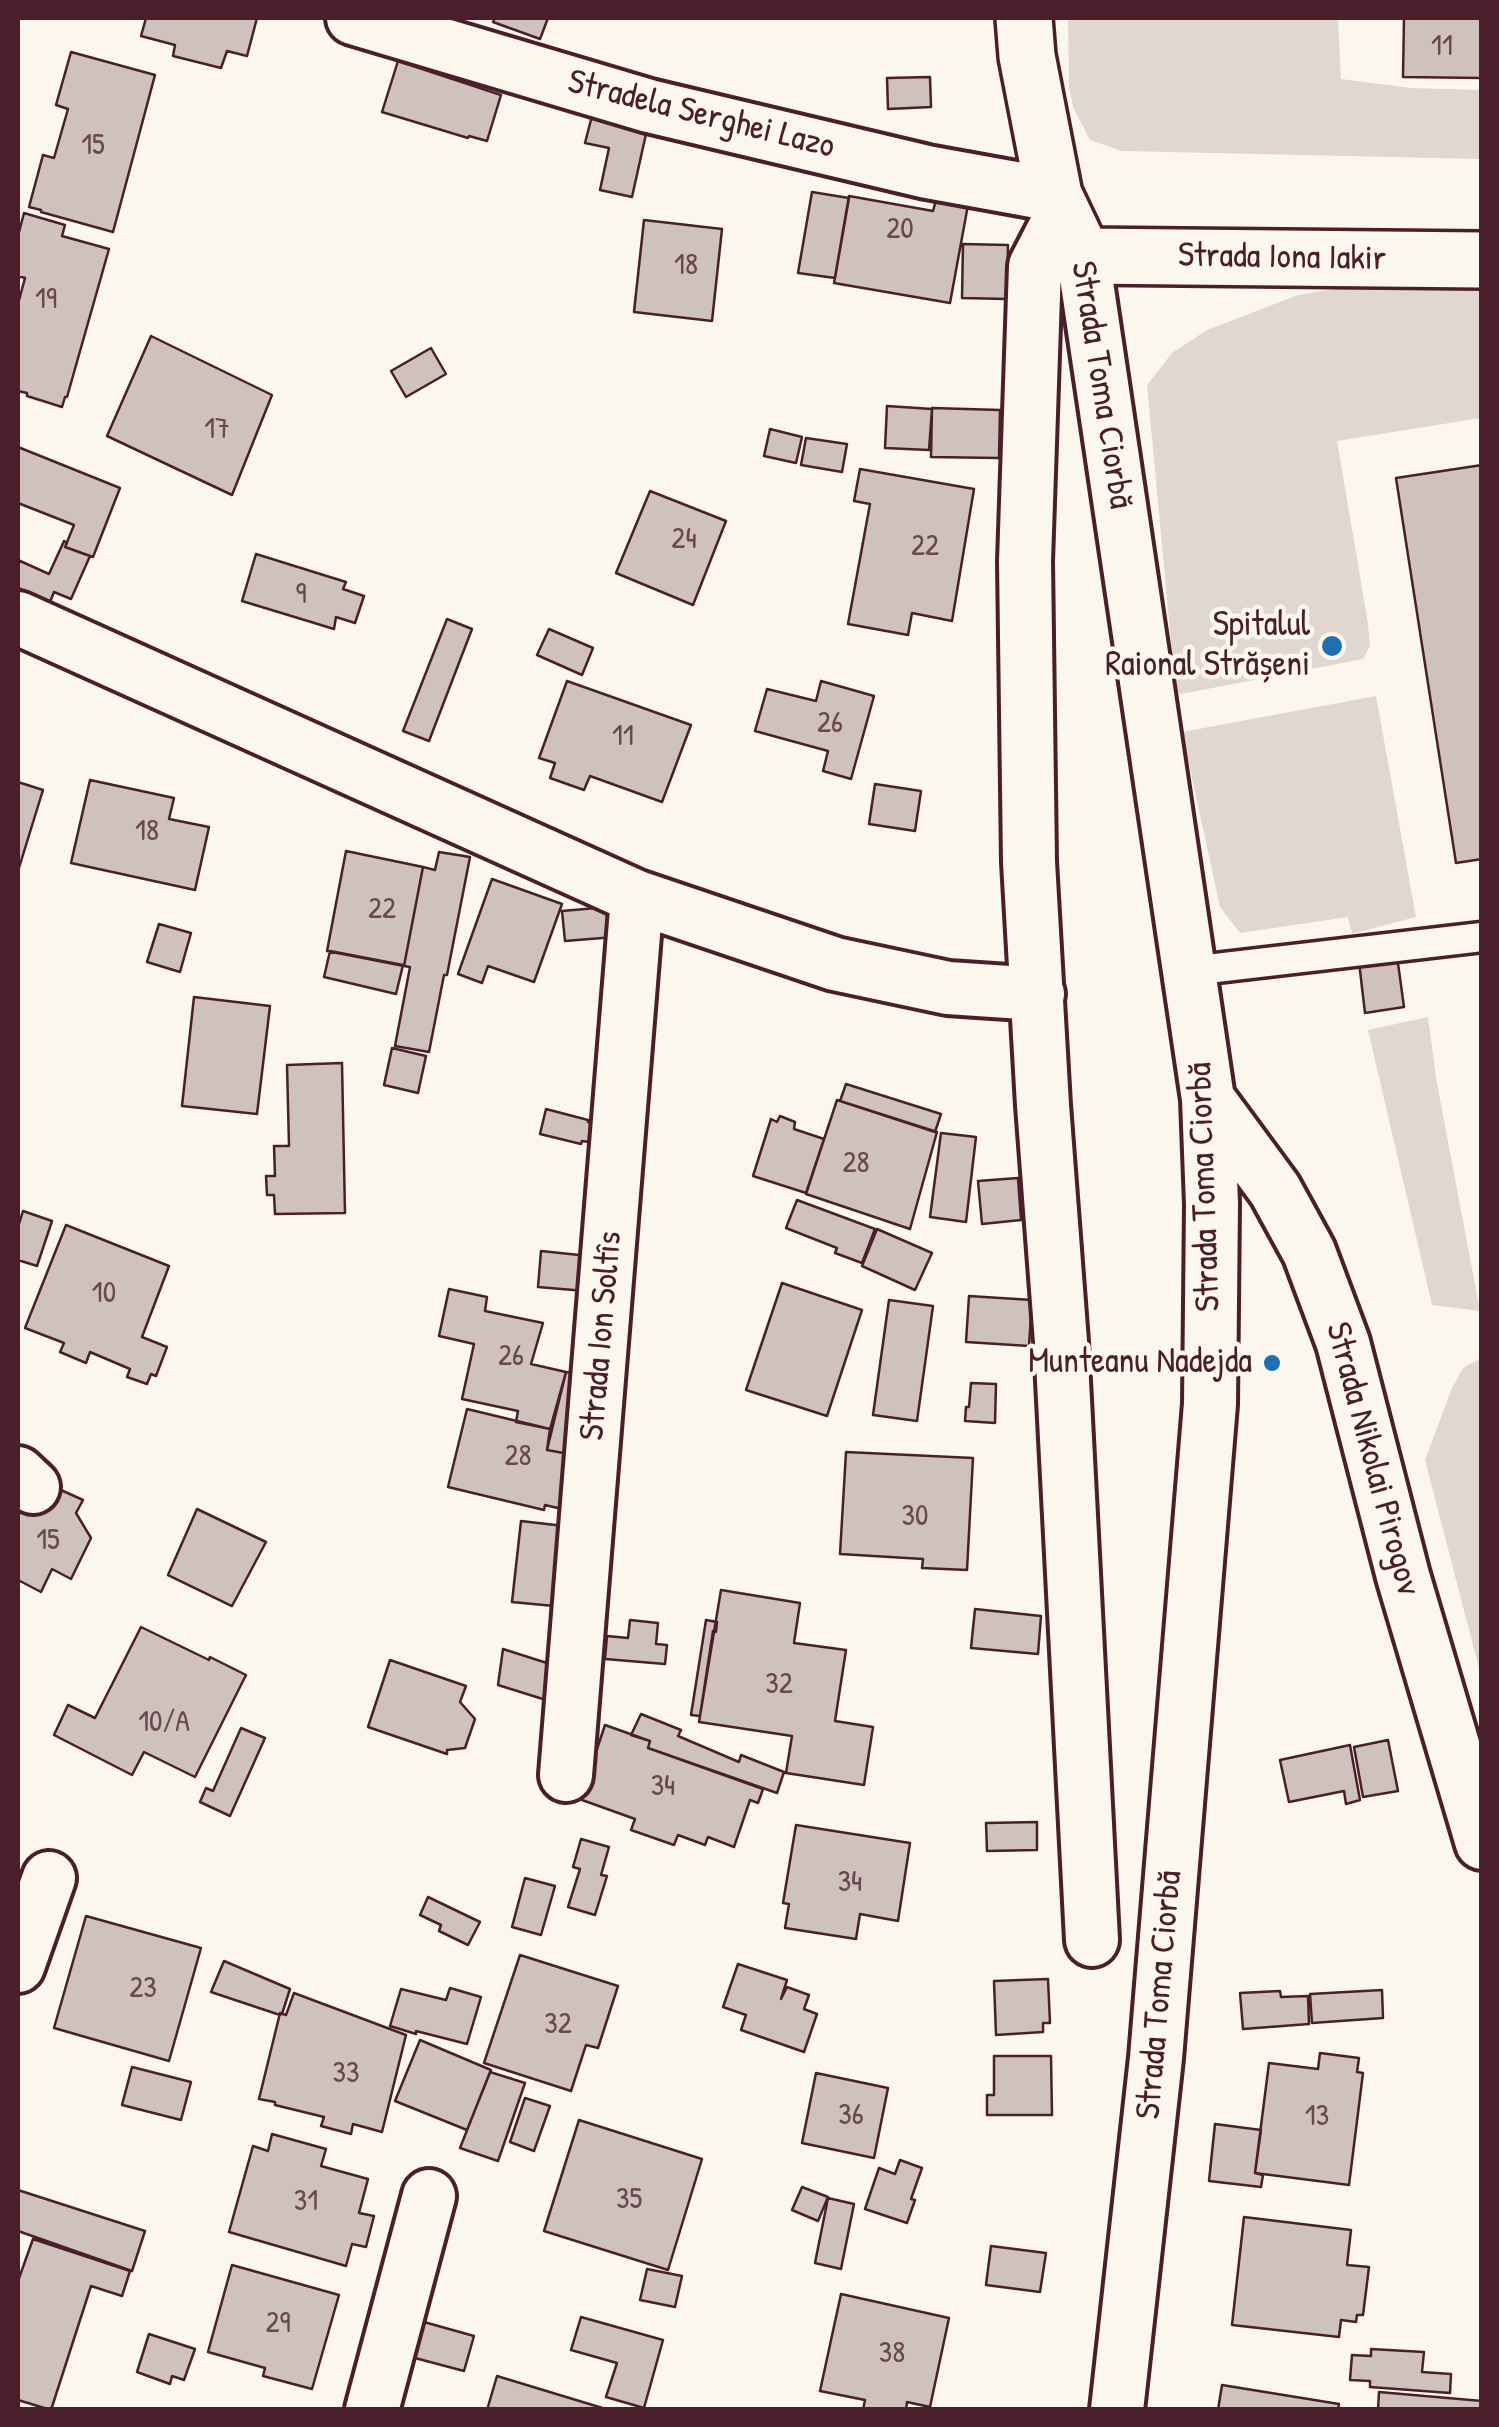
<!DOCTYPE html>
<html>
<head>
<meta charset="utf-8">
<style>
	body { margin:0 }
	#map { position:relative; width:1499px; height:2427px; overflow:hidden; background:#fbf7ec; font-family:"Patrick Hand",sans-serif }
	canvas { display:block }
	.frame { position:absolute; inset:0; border:20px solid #4a1f2b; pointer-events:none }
</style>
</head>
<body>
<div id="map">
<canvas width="1499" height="2427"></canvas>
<div class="frame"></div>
</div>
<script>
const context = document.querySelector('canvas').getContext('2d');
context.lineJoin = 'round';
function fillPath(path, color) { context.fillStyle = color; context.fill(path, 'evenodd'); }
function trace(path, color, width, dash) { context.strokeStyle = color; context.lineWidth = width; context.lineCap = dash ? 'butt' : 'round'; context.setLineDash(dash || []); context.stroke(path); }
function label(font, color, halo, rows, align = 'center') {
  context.font = font + ' "Patrick Hand",sans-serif'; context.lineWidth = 9; context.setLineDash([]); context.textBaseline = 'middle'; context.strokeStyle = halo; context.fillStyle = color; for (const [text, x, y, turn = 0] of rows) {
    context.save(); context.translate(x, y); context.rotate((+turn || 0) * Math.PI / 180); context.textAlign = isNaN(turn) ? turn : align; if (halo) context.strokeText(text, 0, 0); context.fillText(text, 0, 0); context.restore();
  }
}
const green = new Path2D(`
	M1068 18H1338L1341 79 1411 88 1481 90V159L1122 151 1090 140 1073 107 1069 87Z
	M1341 288 1481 290V418L1337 441 1368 623 1370 646 1363 659 1176 695 1147 385 1172 353 1207 330 1298 295Z
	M1376 696 1416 917 1352 934 1348 917 1240 933 1220 907 1182 732Z
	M1428 1017 1436 1078 1480 1311 1432 1305 1368 1030Z
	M1481 1358V1676L1425 1460 1452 1388 1463 1368Z`);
const building = new Path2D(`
	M146 18H257L247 56 227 51 221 68 173 56 175 45 141 36Z
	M495 18H548L540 39 493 22Z
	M1404 18H1482V78L1403 77Z
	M71 52 155 75 113 232 41 212V210L29 207 43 155 54 158 68 109 56 105Z
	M398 61 501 95 487 141 469 136 468 138 382 112Z
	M930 77 931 107 888 109 887 78Z
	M593 112 648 125 632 197 600 190 609 148 585 143Z
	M812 192 849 198 835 278 798 273Z
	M849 196 933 211 936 200 968 205 950 303 834 283Z
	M24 213 65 225 62 236 109 249 67 397H65L62 407 27 396V393L18 391V304L25 278 18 276V236Z
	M644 220 722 229 712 321 634 312Z
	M963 244 1008 245 1007 299 962 298Z
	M151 336 272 395 232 495 107 436Z
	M431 348 446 374 406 397 391 371Z
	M887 406 932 409 929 450 885 448Z
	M932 408 1000 410 999 458 931 457Z
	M770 429 802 437 796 463 764 456Z
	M806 438 847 444 842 472 801 465Z
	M18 447 120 488 93 557 65 547 74 525 18 503Z
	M1482 465V859L1456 863 1396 478Z
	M860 469 974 489 952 621 912 613 908 635 848 624 870 504 854 501Z
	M650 491 726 521 693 605 616 573Z
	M64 541 67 543 65 547 90 556 71 599 54 592 50 602 18 588V560L49 574Z
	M256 554 346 582 343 589 364 596 355 623 336 617 334 629 242 601Z
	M447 619 472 629 429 741 403 731Z
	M549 629 593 648 582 675 537 655Z
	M567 681 691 725 662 802 590 776 584 790 550 778 555 763 539 758Z
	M821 681 874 696 851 779 823 771 828 751 755 731 767 689 816 701Z
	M90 780 174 798 169 819 209 827 195 890 71 863Z
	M18 782 43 790 18 871Z
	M875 784 921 791 915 831 869 824Z
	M346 851 423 867 404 966 327 951Z
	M439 852 470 857 447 975H444L429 1052 395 1046 410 967 404 966 423 867 435 870Z
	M492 879 562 904 534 982 488 966 482 983 458 974Z
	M619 906 627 936 565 941 562 911Z
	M159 924 191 933 180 972 147 962Z
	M330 951 403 965 396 994 324 977Z
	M1397 956 1404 1007 1365 1013 1359 962Z
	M194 997 270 1006 257 1114 182 1106Z
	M392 1048 426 1056 418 1093 384 1085Z
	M342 1063 345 1213 275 1214 274 1195H267L266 1176H275L274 1146H289L287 1065Z
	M846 1084 941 1114 935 1132 840 1101Z
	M837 1100 937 1132 910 1229 806 1194Z
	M546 1109 588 1120V1122L600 1125 596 1143 582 1141 581 1144 540 1134Z
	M780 1116 795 1122 794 1129 824 1139 806 1193 753 1176 771 1119 777 1122Z
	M941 1133 976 1137 966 1222 930 1217Z
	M1018 1178 1021 1220 982 1224 978 1181Z
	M797 1200 875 1229 862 1263 835 1253 837 1248 786 1228Z
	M23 1211 52 1221 37 1266 18 1260V1227Z
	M66 1225 169 1266 142 1337 167 1347 156 1376 151 1374 147 1384 127 1377 130 1369 90 1352 86 1363 60 1352 64 1343 25 1328Z
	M877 1229 932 1253 915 1290 862 1266Z
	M541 1251 589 1256 585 1291 538 1287Z
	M782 1283 862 1310 827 1416 746 1390Z
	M449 1289 487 1297 485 1311 543 1323 531 1364 566 1372 550 1429 516 1422 518 1411 462 1399 474 1344 439 1336Z
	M969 1296 1032 1300 1029 1346 966 1342Z
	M889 1300 933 1306 917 1421 873 1415Z
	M566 1372 583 1375 569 1454 547 1450Z
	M971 1383 996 1384 995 1423 965 1421 966 1407H969Z
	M467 1409 550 1429 547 1450 569 1454 562 1509 545 1505 544 1510 448 1487Z
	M846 1452 973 1458 967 1570 922 1568 923 1559 840 1554Z
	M41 1481 83 1500 76 1513 91 1538 71 1579 52 1569 41 1592 18 1580V1499Z
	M197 1509 266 1542 232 1606 168 1575Z
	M521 1521 564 1526 554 1606 512 1602Z
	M721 1590 800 1603 794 1643 846 1650 835 1721 873 1727 864 1785 786 1773 792 1736 699 1722Z
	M975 1609 1041 1616 1038 1654 971 1648Z
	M630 1620 658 1623 656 1644 667 1645 665 1664 605 1659 607 1636 628 1638Z
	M706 1620 717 1622 716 1632 713 1631 700 1716 691 1715Z
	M141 1627 209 1660 210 1657 246 1675 195 1777 144 1752 132 1775 54 1735 68 1705 95 1718Z
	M503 1649 550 1664 546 1700 498 1685Z
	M390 1660 466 1686 460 1702 475 1719 465 1748 447 1750V1754L368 1727Z
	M641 1714 681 1730 678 1736 739 1762 741 1755 784 1772 777 1793 648 1748 650 1741 631 1735Z
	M605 1725 650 1741 648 1748 763 1789 758 1803 750 1800 734 1847 708 1837 705 1845 678 1835 674 1845 631 1830 635 1819 582 1800 596 1761H593Z
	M241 1728 265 1738 230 1816 200 1802 206 1788 213 1791Z
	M1388 1740 1398 1791 1363 1797 1354 1747Z
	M1350 1745 1360 1800 1346 1804 1344 1791 1289 1802 1280 1760Z
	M1037 1822V1850L987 1851 986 1823Z
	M796 1825 910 1843 898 1921 860 1914 856 1939 785 1928 789 1904 783 1903Z
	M581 1839 609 1847 601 1875 607 1876 595 1915 568 1907 580 1869 573 1867Z
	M525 1878 555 1886 541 1935 512 1927Z
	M428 1897 480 1922 468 1945 439 1931 441 1925 420 1915Z
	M86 1916 201 1948 169 2061 54 2028Z
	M520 1955 618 1986 598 2048 586 2045 571 2091 484 2063Z
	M224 1961 290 1989 282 2014 280 2015 211 1992Z
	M738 1964 787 1980 781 1999 787 1987 809 1995 804 2009 817 2014 804 2052 741 2030 746 2015 723 2007Z
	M1048 1979 1050 2023H1043V2032L996 2035 994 1981Z
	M450 1988 481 1997 467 2044 416 2031V2034L390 2026 401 1989 446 2000Z
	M1382 1990 1383 2018 1312 2023 1310 1994Z
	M1280 1991 1281 1997 1308 1996 1309 2024 1243 2029 1240 1993Z
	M294 1993 406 2035 382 2132 353 2124 351 2134 321 2126 324 2117 275 2105V2102L259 2099 280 2013 286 2015Z
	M420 2040 491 2070 467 2130 395 2101Z
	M1320 2053 1359 2058 1357 2072 1363 2073 1349 2185 1255 2173 1269 2063 1318 2069Z
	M994 2056H1051L1052 2115H987V2095H994Z
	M132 2067 191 2082 181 2120 122 2105Z
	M490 2072 525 2083 498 2161 460 2148Z
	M816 2073 888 2088 874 2158 802 2143Z
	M525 2098 550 2106 534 2151 510 2142Z
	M579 2120 702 2159 668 2270 544 2231Z
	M1215 2124 1261 2130 1255 2173 1263 2175 1261 2187 1209 2181Z
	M272 2134 326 2149 321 2166 368 2179 359 2213 374 2216 366 2247 352 2244 346 2266 229 2232 253 2146 268 2151Z
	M900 2160 922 2168 911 2199 915 2200 907 2223 865 2209 879 2168 895 2174Z
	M802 2187 828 2197 818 2221 792 2210Z
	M18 2190 145 2231 132 2271 18 2231Z
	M828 2198 854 2204 841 2269 815 2263Z
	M1244 2217 1351 2230 1347 2265 1369 2267 1363 2315H1357L1356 2322 1341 2320 1339 2337 1232 2325Z
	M33 2239 130 2271 122 2296 91 2286 51 2410 18 2400V2281Z
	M991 2246 1046 2253 1040 2292 986 2285Z
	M232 2265 339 2295 312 2389 263 2376 265 2368 208 2352Z
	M647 2269 682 2276 675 2307 640 2300Z
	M841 2294 949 2318 930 2407 907 2402 906 2410H863L865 2400 820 2391Z
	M581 2317 663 2340 644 2408 606 2397 617 2363 571 2350Z
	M424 2322 474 2336 464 2371 415 2358Z
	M149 2334 195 2349 184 2380 172 2376 170 2384 137 2372Z
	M1371 2349 1424 2352 1422 2372 1451 2374 1450 2393 1370 2387V2381L1350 2380 1352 2355 1371 2356Z
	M497 2376 609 2410H487Z
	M1222 2385 1339 2404 1338 2410H1218Z
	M1379 2392 1482 2401V2410H1378Z`);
const lane = new Path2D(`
	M1190 971 1482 937`);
const street = new Path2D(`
	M353 18 649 106 927 172 1054 195
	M1062 214 1035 266 1025 561 1029 862 1043 1105 1061 1342 1092 1940
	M1083 256 1208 1099 1212 1204 1210 1404 1156 2058 1117 2410
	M18 618 637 897 835 964 948 988 1038 994
	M1208 1099 1275 1190 1309 1252 1343 1343 1403 1576 1482 1843
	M18 1473 33 1487
	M566 1775 637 897
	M18 1966 49 1878
	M372 2410 429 2196`);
const secondary = new Path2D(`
	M1024 18 1027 56 1054 195 1083 256 1482 260`);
const markers = [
	[1332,646,12,"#1f6fb2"],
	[1272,1363,10,"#1f6fb2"]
];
const numberNames = [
	["11",1442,47],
	["15",93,146],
	["20",900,230],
	["18",686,266],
	["19",46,300],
	["17",217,430],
	["24",684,540],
	["22",925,547],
	["9",301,595],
	["26",830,724],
	["11",623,737],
	["18",147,832],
	["22",382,910],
	["28",856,1164],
	["10",104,1294],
	["26",511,1357],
	["28",518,1457],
	["30",915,1517],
	["15",48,1541],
	["32",779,1685],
	["10/A",164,1723],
	["34",663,1787],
	["34",850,1883],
	["23",143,1989],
	["32",558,2025],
	["33",346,2074],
	["36",851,2116],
	["13",1317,2117],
	["35",629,2200],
	["31",306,2202],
	["29",278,2324],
	["38",892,2354]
];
const streetNames = [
	["Stradela Serghei Lazo",701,115,14],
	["Strada Iona Iakir",1282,258,1],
	["Strada Toma Ciorbă",1101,385,81],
	["Strada Toma Ciorbă",1205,1187,-92],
	["Strada Ion Soltîs",602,1336,-85],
	["Strada Nikolai Pirogov",1372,1459,75],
	["Strada Toma Ciorbă",1160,1995,-85]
];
const poiNames = [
	["Spitalul",1310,626],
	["Raional Strășeni",1310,666],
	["Munteanu Nadejda",1252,1363]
];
fillPath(green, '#e2d7d0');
fillPath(building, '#cfc2bc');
trace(building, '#4a1f2b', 2.5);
trace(lane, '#4a1f2b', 35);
trace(street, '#4a1f2b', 60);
trace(secondary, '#4a1f2b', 62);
trace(lane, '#fbf7ec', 28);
trace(street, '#fbf7ec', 52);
trace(secondary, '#fbf7ec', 55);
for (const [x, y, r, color] of markers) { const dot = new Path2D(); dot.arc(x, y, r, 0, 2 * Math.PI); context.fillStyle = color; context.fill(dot); trace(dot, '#fbf7ec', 4); }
label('30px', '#6b484f', null, numberNames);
label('35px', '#4a1f2b', '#fbf7ec', streetNames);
label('35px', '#4a1f2b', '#fbf7ec', poiNames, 'right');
</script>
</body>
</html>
